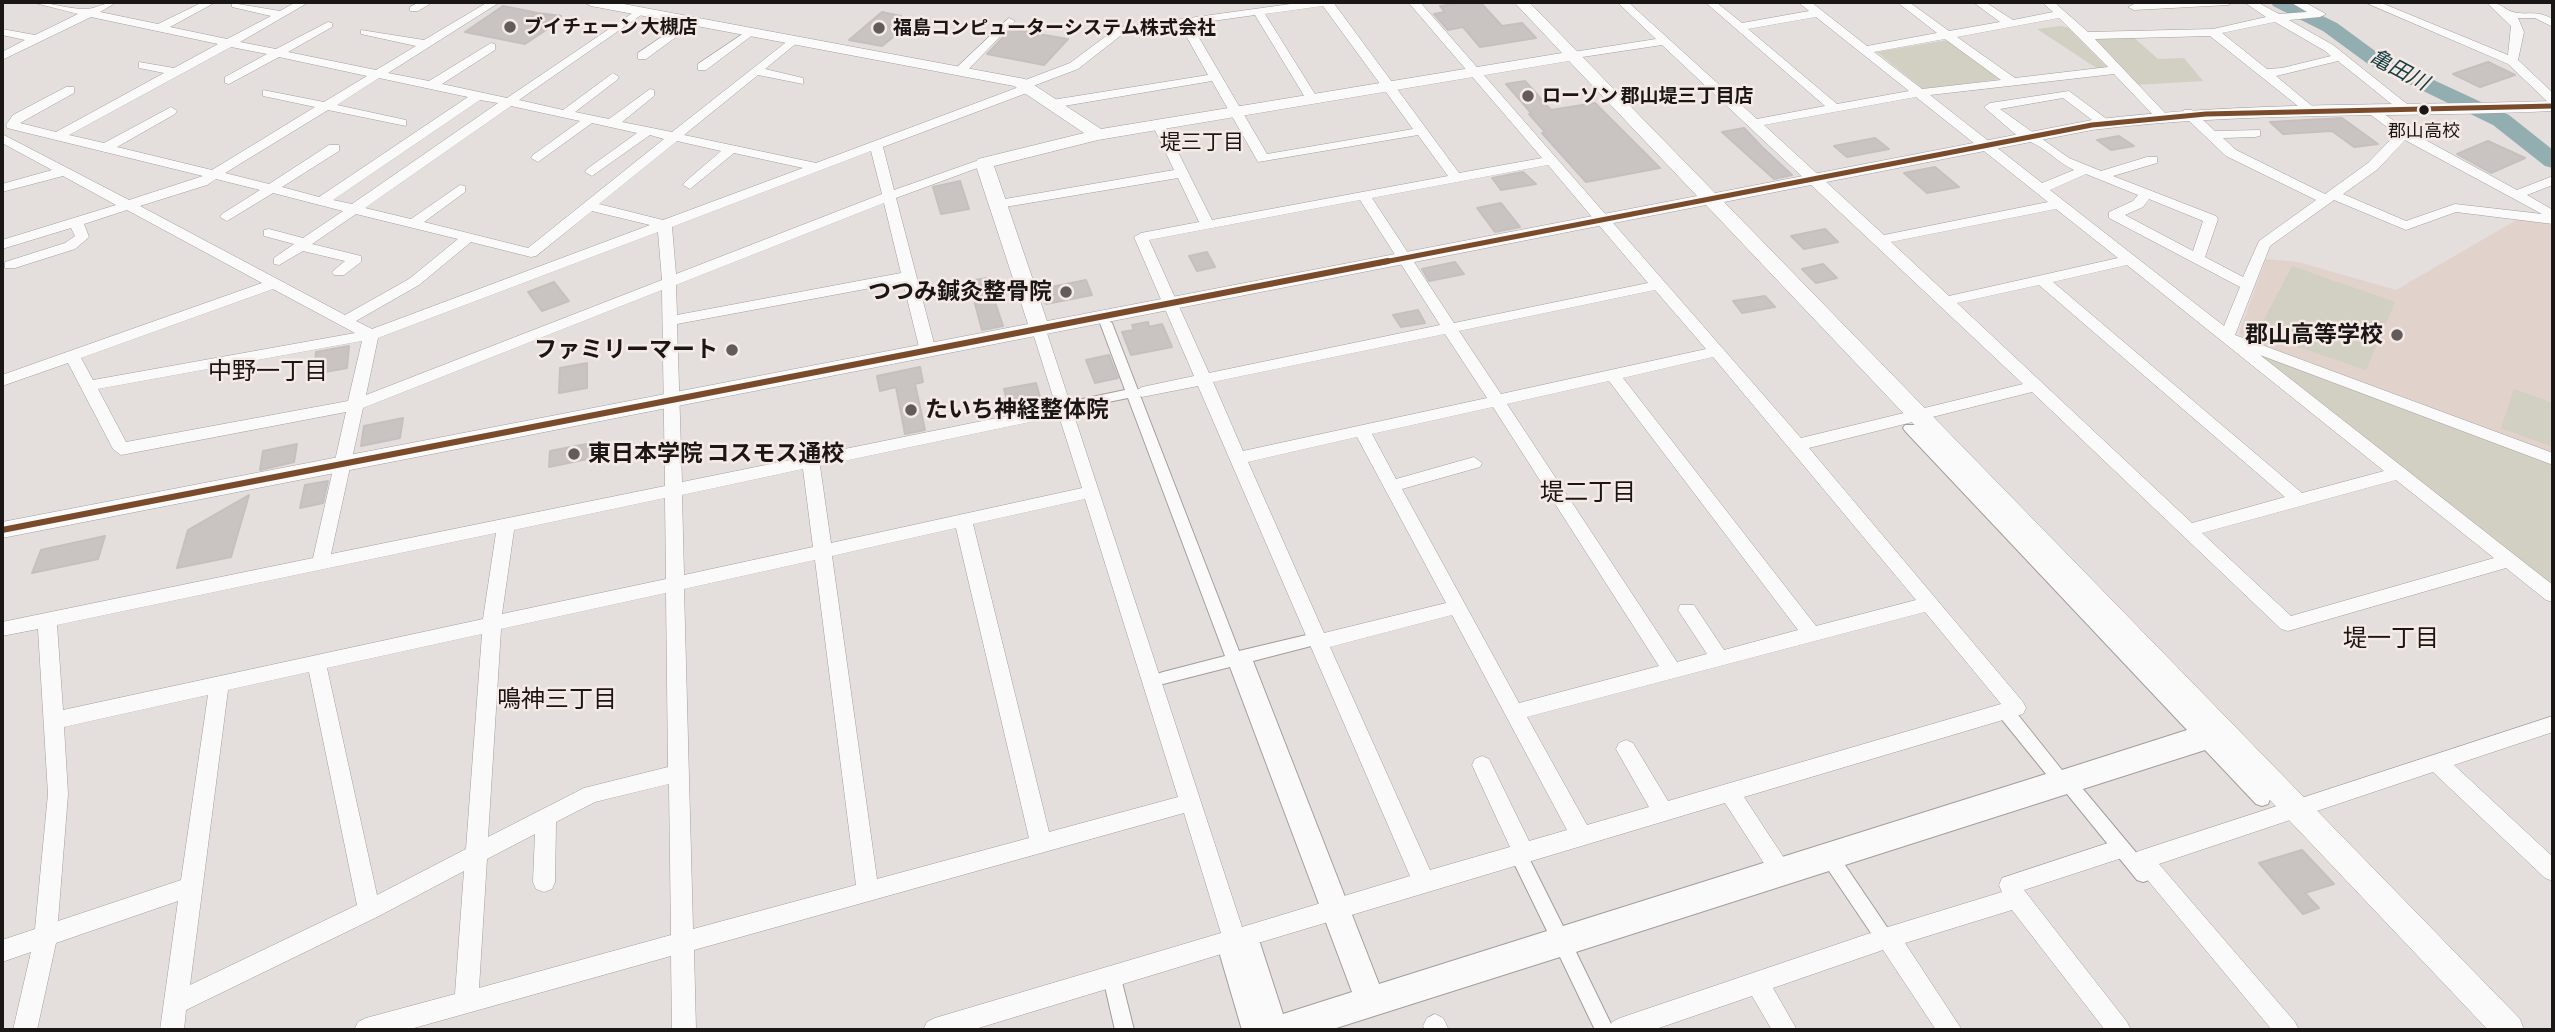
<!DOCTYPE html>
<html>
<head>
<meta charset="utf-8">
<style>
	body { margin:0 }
	#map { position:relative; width:2555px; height:1032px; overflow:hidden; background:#e4dedc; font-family:"Asap Condensed",sans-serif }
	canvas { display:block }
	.frame { position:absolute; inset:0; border:4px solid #1a1615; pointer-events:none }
</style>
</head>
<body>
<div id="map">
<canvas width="2555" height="1032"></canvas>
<div class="frame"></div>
</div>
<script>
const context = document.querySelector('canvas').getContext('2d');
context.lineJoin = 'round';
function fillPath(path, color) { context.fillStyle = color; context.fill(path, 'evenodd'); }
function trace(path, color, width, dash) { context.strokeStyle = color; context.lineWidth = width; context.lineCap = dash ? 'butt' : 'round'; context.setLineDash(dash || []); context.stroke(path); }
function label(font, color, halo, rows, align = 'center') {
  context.font = font + ' "Asap Condensed","Noto Sans JP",sans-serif'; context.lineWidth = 5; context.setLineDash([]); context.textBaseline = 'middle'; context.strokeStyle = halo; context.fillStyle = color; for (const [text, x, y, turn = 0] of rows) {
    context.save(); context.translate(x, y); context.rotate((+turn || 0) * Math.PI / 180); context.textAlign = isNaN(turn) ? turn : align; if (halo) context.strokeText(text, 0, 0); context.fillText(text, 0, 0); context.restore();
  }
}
const education = new Path2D(`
	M2520 218 2553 222V453L2242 337 2239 333 2266 259 2298 262 2396 290Z`);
const green = new Path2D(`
	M2061 26 2071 28 2108 67 2098 69 2037 29Z
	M2132 36 2158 59 2184 58 2203 81 2135 85 2093 39Z
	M1948 40 2001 79 1923 89 1877 52Z
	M2292 266 2395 302 2366 370 2257 333Z
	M2253 351 2553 463V588Z
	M2514 389 2553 403V447L2501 428Z`);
const river = new Path2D(`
	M2271 2H2294L2337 23 2382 56 2509 115 2553 150V168L2545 166 2493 125 2368 64 2323 31 2273 6Z`);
const building = new Path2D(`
	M1469 2H1480L1502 26 1522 23 1536 38 1480 47 1463 27 1448 30 1434 14 1445 12 1440 6Z
	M503 6 538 13 561 16 554 21 558 22 525 44 465 32Z
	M882 12 901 16 888 27 902 30 882 46 849 40Z
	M1011 29 1044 35 1068 39 1044 65 987 54Z
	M2488 62 2515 75 2480 87 2453 74Z
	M1525 81 1551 110 1595 103 1660 168 1586 182 1542 133 1545 132 1529 114H1532L1506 84Z
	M2342 118 2378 144 2354 147 2332 131 2283 134 2270 122Z
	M1744 128 1762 147 1792 175 1774 179 1722 132Z
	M2119 136 2134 146 2111 150 2097 140Z
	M1875 138 1889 149 1847 157 1834 146Z
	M2488 141 2525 158 2491 173 2457 154Z
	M1935 167 1959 187 1927 193 1904 173Z
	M1523 172 1536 184 1501 190 1492 178Z
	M960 181 969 209 941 214 933 187Z
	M1501 203 1520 227 1495 232 1477 208Z
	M1825 229 1838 242 1804 249 1791 236Z
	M1207 252 1215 267 1197 271 1189 256Z
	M1455 262 1464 274 1429 281 1422 269Z
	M1823 264 1837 278 1816 283 1802 269Z
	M987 278 1003 326 982 330 969 281Z
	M1086 280 1092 295 1046 304 1041 289Z
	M554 282 569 301 542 311 528 292Z
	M1765 296 1775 307 1742 313 1733 301Z
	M1418 310 1425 323 1401 327 1393 315Z
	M1148 322 1149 327 1162 324 1172 347 1131 355 1122 332 1134 330 1132 325Z
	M349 346 347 368 314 374 316 352Z
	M1109 355 1118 378 1095 383 1086 360Z
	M587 363V388L559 393 560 368Z
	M920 367 923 382 915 384 925 430 905 434 896 387 880 391 877 376Z
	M1036 383 1042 404 1010 411 1004 389Z
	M403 418 400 438 361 446 364 426Z
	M597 442V457L549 467 550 451Z
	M297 444 294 462 260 470 263 451Z
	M328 481 323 503 300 508 305 485Z
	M249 495 231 557 177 568 188 530Z
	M105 536 98 559 32 573 41 550Z
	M2302 850 2334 884 2305 893 2319 908 2303 914 2259 863Z`);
const pedestrian = new Path2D(`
	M1106 319 1112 323 1239 651 1319 632 1324 634 1327 638 1324 642 1319 644 1253 661 1379 984 1547 931 1510 855 1513 850 1519 847 1525 850 1563 926 2046 774 1999 716 1997 711 1999 706 2005 705 2011 706 2062 770 2187 730 1905 431 1903 428 1905 425H1915L2215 737 2270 799 2268 804 2262 806 2256 804 2205 750 2083 789 2149 868 2152 874 2149 880 2143 882 2137 880 2067 794 1845 865 1891 933 1894 939 1891 945 1885 947 1879 945 1829 871 1576 952 1614 1030H1595L1560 957 1330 1030H1270L1245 949 1248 943 1254 940 1260 943 1283 1014 1352 992 1230 667 1163 684 1157 682 1155 678 1157 674 1163 672 1225 656 1128 398 1073 409 1067 405 1073 401 1125 390 1100 323Z
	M1229 946 1235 949 1238 955 1261 1030H1242L1220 955 1223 949Z
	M1112 969 1119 972 1121 978 1134 1030H1115L1103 978 1105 972Z`);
const minor = new Path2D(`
	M31 2C49 2 67 9 86 9 95 9 105 2 117 2L100 12 158 24 203 2H216L170 27 227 39 271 16 232 7V3L280 11 296 2H309L240 42 276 49 328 22 332 23V27L288 52 376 70 416 46 361 34V30L424 40 488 2H500L388 73 429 81 491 43 495 44V50L442 84 507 98 640 8 646 11 644 13 519 100 563 110 613 73 619 77 617 80 575 112 609 119 650 89 654 90V96L622 122 672 132 794 36 800 40 798 42 765 69 803 78V84L758 75 684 135 816 163 1019 87 1020 82 1070 63 1117 28 1305 2H1333L1459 173 1542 158 1408 2H1420L1801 438 2023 384 1662 45 1569 59V53L1573 52 1656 39 1617 2H1628L1757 119 1825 106 1705 2H1716L1742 23 1809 11 1798 2H1811L1867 46 1937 33 1897 2H1909L1949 31 2000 22 1973 2H1985L2013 20 2053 12 2042 2H2054L2088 32 2213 29 2266 17 2244 2H2257L2279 14 2307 12 2290 2H2304L2326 14 2320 17 2289 20 2333 45 2412 108V114H2404L2338 61 2276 76 2318 111 2308 114 2210 36 2095 39 2165 113V119H2157L2114 74 1930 95 2042 183 2074 170C2056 162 2041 142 2022 140L1984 107 1990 103 2069 91 2108 120V126H2100L2063 98 2000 109 2069 158 2101 171 2147 157H2157V163L2113 176 2216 216 2218 219 2205 257 2243 277 2259 241 2316 200 2226 156 2184 116V110H2192L2215 131 2260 130V136L2255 137 2223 138 2236 150 2325 194 2368 163 2396 134 2371 115 2369 112 2375 108 2409 131 2517 190 2553 176V185L2527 195 2553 210V224L2456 212 2406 230 2334 200 2270 246 2235 335 2553 453V465L2260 355 2553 585V602L2546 600 2506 568 2288 631 2281 629 2032 392 1809 448 2023 702 2026 708 2023 714 1744 797 1786 861 1783 868 1775 871 1767 868 1725 803 1248 946 1279 1030H1255L1228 952 972 1030H923L927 1022 935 1018 1221 933 1184 813 694 950 696 1030H672L671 956 407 1030H354L358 1022 366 1018 455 994 464 871 377 917 186 1010 184 1030H160L178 901 56 943 37 1030H13L31 952 2 962V940L35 929 48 794 38 629 2 636V622L313 558 346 412 121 455 113 449 68 363 2 386V375L262 283 127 210 84 224 89 237 75 249 15 268H5V262L65 243 75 236 71 228 2 249V240L116 205 63 176 2 192V184L52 170 2 143V134L129 200 203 176 7 128 6 125 13 115 66 87H74V93L20 123 56 132 164 73 139 68V62L174 68 218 44 91 17 2 60V52L25 40 2 35V29L35 35 78 14ZM1323 6 1413 129 1267 154 1191 24 1255 15 1306 99 1312 103 1318 99 1265 14ZM1816 17 1909 91 1837 104 1748 29ZM2059 18 2108 67 2015 78 1957 37ZM2275 22 2325 51 2331 56 2282 68 2267 69 2222 33ZM1180 25 1208 75 1052 100 1046 104 1052 108 1212 81 1258 162 1418 135 1448 176 1212 220 1164 124 1158 120 1152 124 1174 170 999 200 992 204 999 208 1178 178 1199 222 1141 233 1134 237 1194 376 1142 387 1134 392 1142 397 1198 386 1410 876 1242 927 1045 327 1040 325 1032 330 1056 406 682 482 677 324 903 282 920 351 923 354H933L936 351 896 198 991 163 984 159 979 160 894 190 883 147 1032 91 1033 86 1078 69 1124 33ZM1945 39 2001 80 1922 89 1874 52ZM231 47 267 54 225 77V83L229 84 279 57 367 76 324 102 263 90V96L315 107 212 170 117 147 175 114 177 111 171 107 104 143 69 135ZM379 78 468 97 319 197 282 187 339 151V145H329L269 184 225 173 328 110 406 126V120L337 105ZM1916 97 2048 202 1884 235 1764 125ZM480 100 498 103 352 204 333 200ZM511 106 580 121 533 155 531 158 538 162 592 123 637 133 587 169 585 172 592 176 650 135 664 139 528 248 424 222 465 192V186L460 185 411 219 365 208ZM2405 140 2542 214 2455 204 2406 221 2343 194 2378 169ZM677 141 721 151 685 182 683 185 690 189 734 153 803 168 663 220 599 204ZM871 151 882 194 676 274 672 227ZM1548 165 1648 283 1454 323 1372 198ZM2086 174 2138 195 2133 201 2109 212V218L2240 287 2224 326 2050 190ZM216 179 260 190 222 214 220 217 227 221 273 193 343 211 303 238 269 229 264 230V236L294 244 274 258V264L279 265 303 251 345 261 332 272 334 275H344L361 262V256L312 244 356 214 458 239 409 279 345 315 140 206 207 185ZM2149 199 2203 221 2193 251 2125 215 2143 207ZM1360 200 1440 325 1209 373 1149 240ZM884 203 901 273 677 315 676 285ZM2056 209 2118 258 1949 296 1891 242ZM592 211 650 225 372 329 356 321 419 285 471 242 531 257 536 256ZM658 232 662 280 366 395 378 338ZM2127 265 2384 471 2302 493 2053 282ZM2039 285 2285 497 2192 523 1957 303ZM273 289 355 333 93 380 81 358ZM662 290 665 486 331 554 363 408ZM1655 290 1706 349 1501 394 1459 331ZM1445 334 1487 398 1243 451 1213 382ZM362 341 348 401 126 442 98 389ZM1713 357 1916 600 1816 626 1623 378ZM1609 381 1798 630 1724 650 1694 605H1680L1678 610 1707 654 1677 662 1507 404ZM1493 407 1659 666 1519 703 1402 489 1480 467 1482 463 1474 457 1396 479 1372 434ZM1059 416 1082 488 831 543 820 466ZM1357 437 1446 603 1324 633 1248 462ZM803 469 813 547 684 575 682 495ZM2396 480 2494 558 2291 616 2202 533ZM665 498 666 579 502 614 514 530ZM1085 499 1178 797 1049 832 973 524ZM956 528 1029 838 877 879 832 556ZM496 533 483 619 63 710 57 625ZM815 560 856 885 693 929 684 589ZM666 593 668 767 584 788 488 837 501 629ZM1925 612 2001 704 1668 801 1633 743 1626 740 1619 743 1616 749 1649 807 1587 825 1527 717ZM1452 615 1567 830 1529 841 1489 759 1482 756 1475 759 1472 765 1510 847 1430 870 1330 647ZM482 634 466 849 377 895 327 668ZM309 672 357 905 190 985 228 690ZM208 695 181 880 58 921 68 794 64 727ZM669 784 671 935 479 988 487 859 535 834 533 882 536 889 544 892 552 889 555 882 556 822 595 802Z
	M419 2H433L418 11H410V7Z
	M2169 2H2234L2228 5 2134 10 2128 7 2134 4Z
	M2364 2H2379L2508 55 2511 26 2486 2C2501 2 2501 8 2513 12 2529 16 2534 9 2553 19V27L2535 18H2518L2524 32 2518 60 2553 93V104L2549 103 2508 64Z
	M1009 18 1015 21 1013 23 964 74H956V68Z
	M688 19 698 21 646 59H638V53Z
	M750 29 756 32 754 34 706 70H698V64Z
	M2553 716V732L2454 765 2553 857V881L2545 878 2433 772 2159 864 2295 1022 2299 1030H2272L2131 860 2134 853 2142 850Z
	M2114 841 2122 844 2125 851 2122 858 2024 890 2127 1022 2131 1030H2105L2012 910 1905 943 1962 1030H1936L1883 950 1773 988 1797 1030H1772L1752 996 1653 1030H1608L1612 1022 1620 1018 1888 927 2002 892 1999 885 2002 878Z
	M1435 1014 1443 1018 1449 1030H1425L1423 1026 1427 1018Z`);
const tertiary = new Path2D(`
	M584 2H613L1025 79 1101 129 1562 53 1514 2H1529L1715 193 2092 120C2245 101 2399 106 2553 101V111C2399 118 2245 111 2092 130L1724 202 2520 1019 2524 1030H2488L1706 205 2 538V522L1028 324 975 163 978 159 1084 133 1014 86 591 6ZM1569 61 1697 196 1047 321 994 166 1098 140Z`);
const bus1Far1 = new Path2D(`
	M1379 263 2092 125 2206 114 2553 106`);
const bus1 = new Path2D(`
	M2 530 1388 261`);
const markers = [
	[510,27,7,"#615c5b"],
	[879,28,7,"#615c5b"],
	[1528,96,7,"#615c5b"],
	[2424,110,6,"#1a1615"],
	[1066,292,7,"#615c5b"],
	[2397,335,7,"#615c5b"],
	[732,350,7,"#615c5b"],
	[911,410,7,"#615c5b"],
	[574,454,7,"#615c5b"]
];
const farBusnames = [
	["郡山高校",2424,131]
];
const farPoinames = [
	["ブイチェーン 大槻店",524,27],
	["福島コンピューターシステム株式会社",893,28],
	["ローソン 郡山堤三丁目店",1542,96]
];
const farWaternames = [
	["亀田川",2399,70,28]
];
const farNeighbourhoodnames = [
	["堤三丁目",1202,142]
];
const poiNames = [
	["つつみ鍼灸整骨院",1052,292],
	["郡山高等学校",2383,335],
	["ファミリーマート",718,350],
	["たいち神経整体院",925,410,"left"],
	["東日本学院 コスモス通校",588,454,"left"]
];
const neighbourhoodNames = [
	["中野一丁目",268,371],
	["堤二丁目",1588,492],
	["堤一丁目",2391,638],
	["鳴神三丁目",557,699]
];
fillPath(education, '#e2d2cc');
fillPath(green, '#d1d0c2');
fillPath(river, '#92aeb0');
fillPath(building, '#c9c4c2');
trace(building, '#c5c0be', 2);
trace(pedestrian, '#a39e9d', 2);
trace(minor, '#a39e9d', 1);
trace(tertiary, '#a39e9d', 1);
fillPath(pedestrian, '#fbfafa');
fillPath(minor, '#fbfafa');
fillPath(tertiary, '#fbfafa');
trace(bus1Far1, '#7a4b2a', 5);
trace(bus1, '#7a4b2a', 6);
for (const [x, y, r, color] of markers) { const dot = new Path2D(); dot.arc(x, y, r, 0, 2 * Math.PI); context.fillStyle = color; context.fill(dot); trace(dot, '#f6eae6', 2.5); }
label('18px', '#1a1615', '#f6eae6', farBusnames);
label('bold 19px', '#1a1615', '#f6eae6', farPoinames, 'left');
label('italic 21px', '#143e41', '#f6eae6', farWaternames);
label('21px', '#1a1615', '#f6eae6', farNeighbourhoodnames);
label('bold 23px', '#1a1615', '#f6eae6', poiNames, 'right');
label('24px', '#1a1615', '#f6eae6', neighbourhoodNames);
</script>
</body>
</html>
